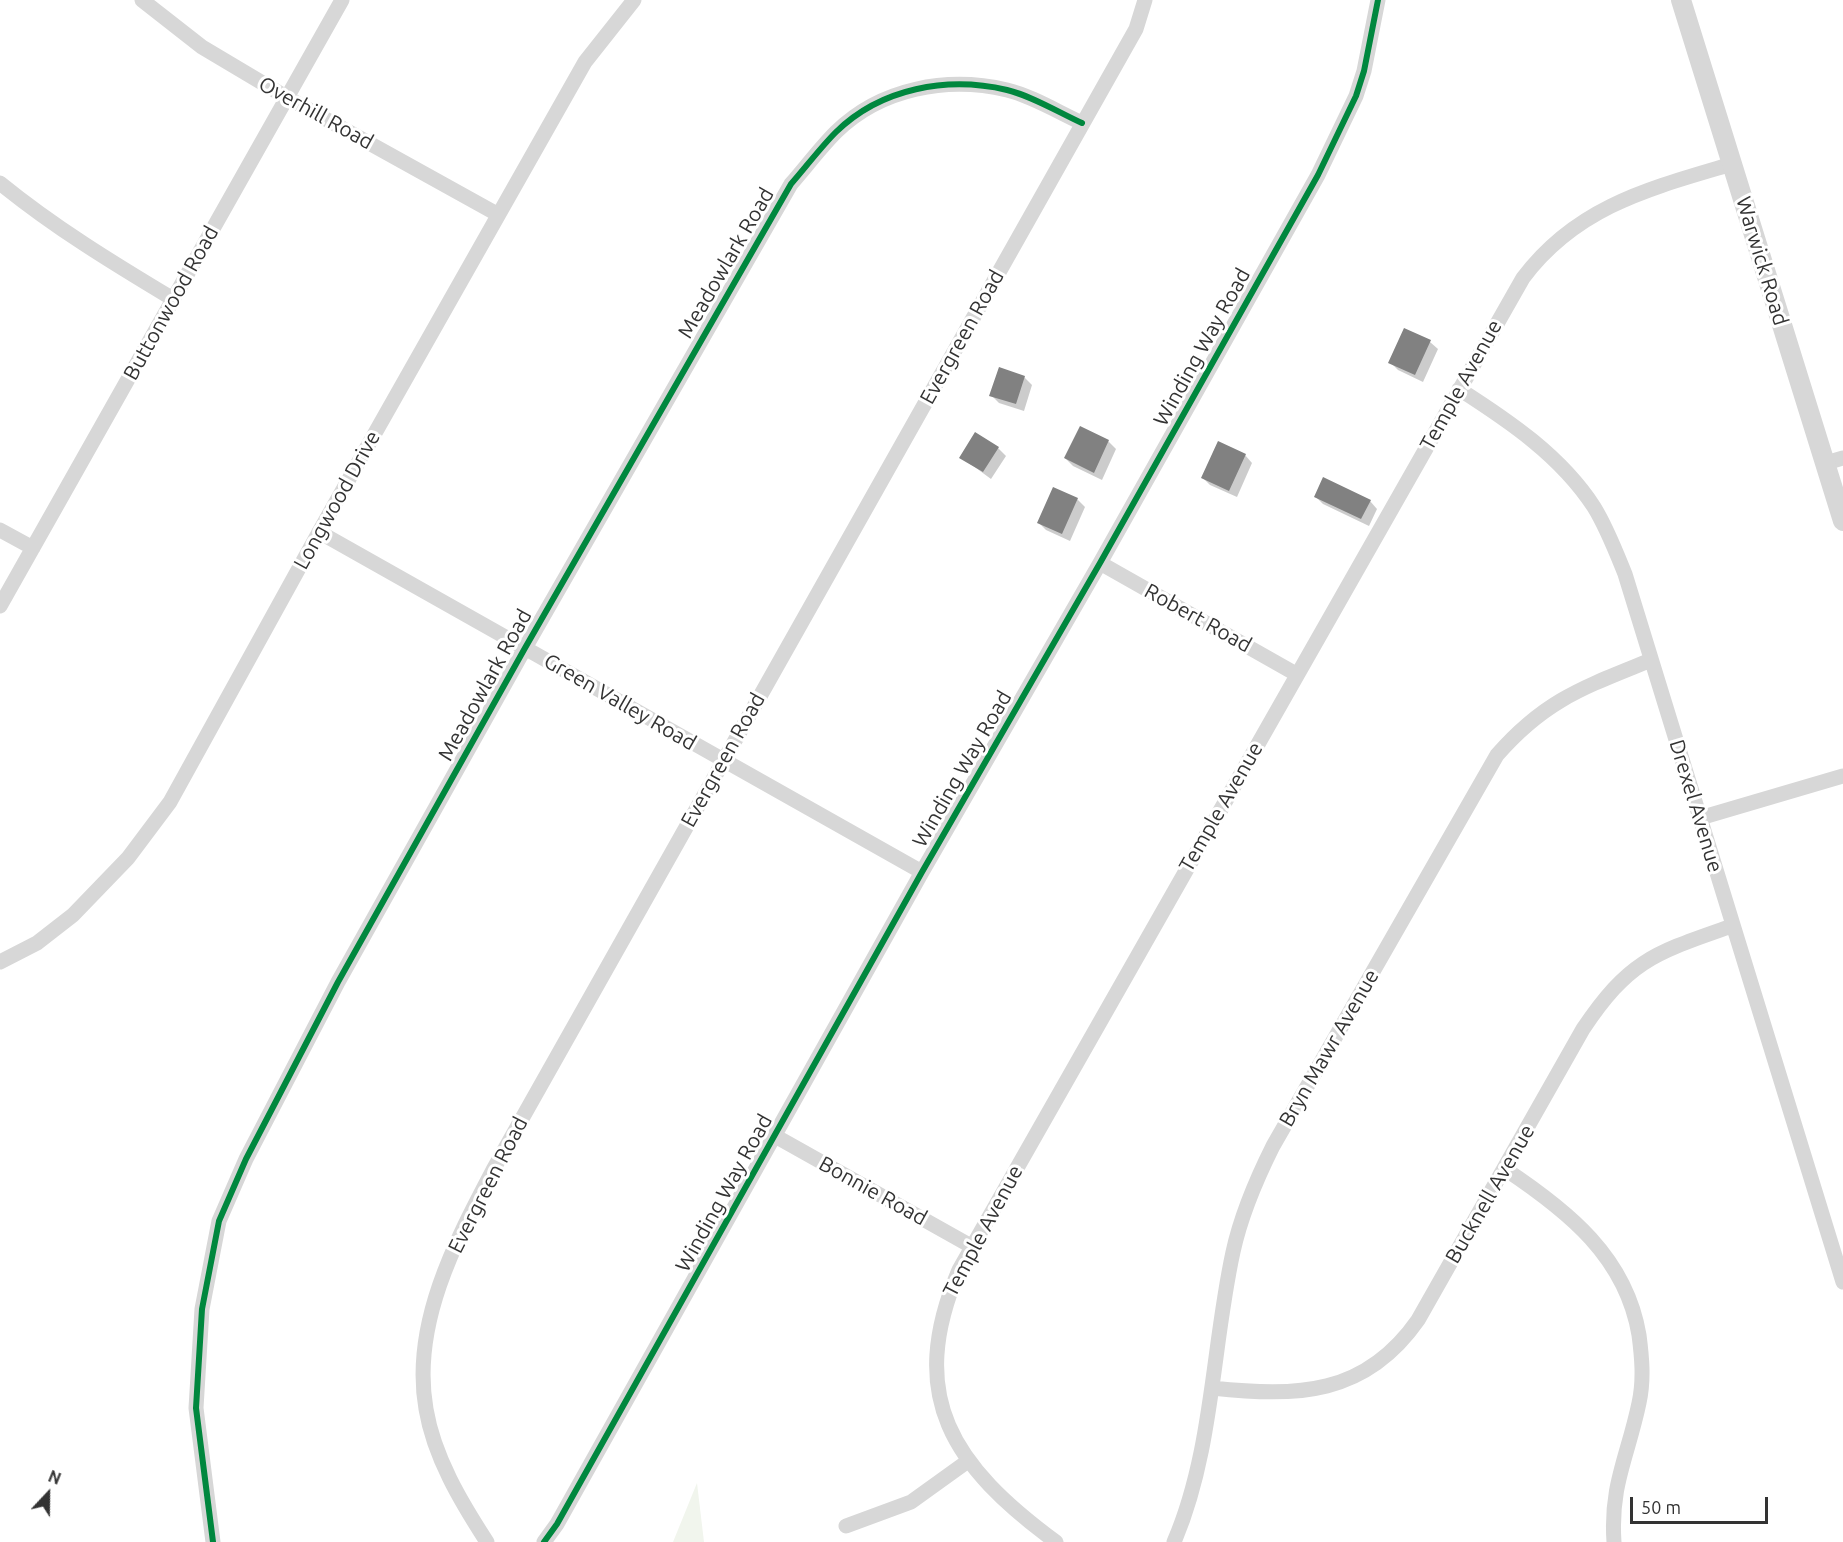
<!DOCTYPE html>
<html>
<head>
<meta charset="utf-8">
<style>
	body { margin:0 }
	#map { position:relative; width:1843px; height:1542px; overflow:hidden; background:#fff; font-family:Ubuntu,sans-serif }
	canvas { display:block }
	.north { position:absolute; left:18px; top:1464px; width:60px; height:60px; -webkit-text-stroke:4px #fff; paint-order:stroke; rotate:22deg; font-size:16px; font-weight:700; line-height:24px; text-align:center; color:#333 }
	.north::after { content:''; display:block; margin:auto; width:21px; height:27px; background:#333; clip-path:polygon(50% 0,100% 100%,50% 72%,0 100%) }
	.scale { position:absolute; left:1630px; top:1497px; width:138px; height:27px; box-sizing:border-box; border:3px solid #333; border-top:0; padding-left:8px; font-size:18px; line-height:21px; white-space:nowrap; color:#333; -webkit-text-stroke:4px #fff; paint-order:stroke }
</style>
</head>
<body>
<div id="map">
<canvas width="1843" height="1542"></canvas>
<div class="north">N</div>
<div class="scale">50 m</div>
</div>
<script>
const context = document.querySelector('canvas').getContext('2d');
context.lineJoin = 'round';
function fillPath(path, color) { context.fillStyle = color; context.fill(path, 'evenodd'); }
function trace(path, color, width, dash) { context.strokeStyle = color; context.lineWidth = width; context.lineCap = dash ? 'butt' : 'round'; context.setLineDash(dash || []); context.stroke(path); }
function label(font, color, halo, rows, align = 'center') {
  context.font = font + ' Ubuntu,sans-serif'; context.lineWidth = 6; context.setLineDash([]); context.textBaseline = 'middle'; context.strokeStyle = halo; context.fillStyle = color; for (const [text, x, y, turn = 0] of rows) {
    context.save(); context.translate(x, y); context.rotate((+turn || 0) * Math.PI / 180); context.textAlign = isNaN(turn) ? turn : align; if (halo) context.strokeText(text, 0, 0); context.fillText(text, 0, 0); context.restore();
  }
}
const green = new Path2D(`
	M697 1483 704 1542H673Z`);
const shadow = new Path2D(`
	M1430 342 1438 349 1423 382 1398 370 1390 362Z
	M1024 377 1032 385 1024 411 999 403 991 395Z
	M1080 428 1108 441 1116 449 1102 480 1073 466 1065 458Z
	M998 448 1006 456 991 479 961 457Z
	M1245 455 1252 463 1237 497 1210 485 1203 478Z
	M1316 497 1370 501 1377 509 1369 526 1323 504Z
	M1077 499 1085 507 1070 541 1046 530 1038 522Z`);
const building = new Path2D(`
	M1404 328 1431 340 1415 375 1388 363Z
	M999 367 1025 376 1016 404 989 396Z
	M1080 426 1109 440 1094 473 1064 458Z
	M975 432 999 447 983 472 959 458Z
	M1218 441 1246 454 1229 491 1201 478Z
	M1323 477 1371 500 1361 519 1314 497Z
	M1053 487 1078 498 1062 534 1037 523Z`);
const minor = new Path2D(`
	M142 0 202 47 286 97 497 214
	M0 183C54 227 113 263 173 299
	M1459 389C1509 421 1561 456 1594 507 1607 528 1616 552 1625 574L1843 1282
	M1826 463 1843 458
	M0 530 33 548
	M319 532 922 872
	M1100 563 1296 674
	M0 606 342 0
	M1700 818 1843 776
	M0 962 37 943 73 915 128 858 170 802 319 532 585 62 634 0
	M775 1136 971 1246
	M1505 1169C1568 1211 1626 1257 1639 1335 1642 1358 1644 1380 1639 1403 1628 1456 1610 1485 1614 1542
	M1212 1388C1297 1397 1365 1396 1418 1320L1583 1029C1630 959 1655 953 1732 926
	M846 1526 911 1502 968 1461
	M213 1542 196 1408 202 1309 219 1221 246 1159 338 982 525 648 791 184C806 167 820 148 836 132 881 88 947 76 1007 90 1032 96 1058 112 1082 123
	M487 1542C461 1502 434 1457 426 1409 411 1325 455 1242 493 1170L1136 29 1145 0
	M544 1542 557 1524 922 872 1100 563 1318 175 1356 96 1364 71 1378 0
	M1056 1542C953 1466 905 1397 959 1270L1523 278C1577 206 1651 188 1732 164
	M1174 1542C1213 1451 1212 1348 1233 1252 1241 1215 1256 1180 1273 1146L1497 755C1546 699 1585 687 1651 660`);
const tertiary = new Path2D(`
	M1681 0 1843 521`);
const cycleway = new Path2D(`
	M213 1542 196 1408 202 1309 219 1221 246 1159 338 982 525 648 791 184C806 167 820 148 836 132 881 88 947 76 1007 90 1032 96 1058 112 1082 123
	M544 1542 557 1524 922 872 1100 563 1318 175 1356 96 1364 71 1378 0`);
const streetNames = [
	["Overhill Road",316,113,29],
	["Warwick Road",1762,261,73],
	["Meadowlark Road",726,263,-60],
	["Buttonwood Road",171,303,-61],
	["Evergreen Road",962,337,-61],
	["Winding Way Road",1202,347,-61],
	["Temple Avenue",1461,385,-61],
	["Longwood Drive",337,500,-61],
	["Robert Road",1198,618,29],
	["Meadowlark Road",485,685,-61],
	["Green Valley Road",620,702,30],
	["Evergreen Road",723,760,-61],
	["Winding Way Road",962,769,-60],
	["Drexel Avenue",1696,806,73],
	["Temple Avenue",1221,807,-60],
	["Bryn Mawr Avenue",1329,1048,-60],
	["Evergreen Road",488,1185,-63],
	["Bonnie Road",873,1191,29],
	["Winding Way Road",724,1193,-61],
	["Bucknell Avenue",1490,1194,-60],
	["Temple Avenue",983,1231,-62]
];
fillPath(green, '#f1f5ed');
fillPath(shadow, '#0003');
fillPath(building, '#818181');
trace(minor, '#d7d7d7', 15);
trace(tertiary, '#d7d7d7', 20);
trace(cycleway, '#00873e', 6);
label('21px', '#333', '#fff', streetNames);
</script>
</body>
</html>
